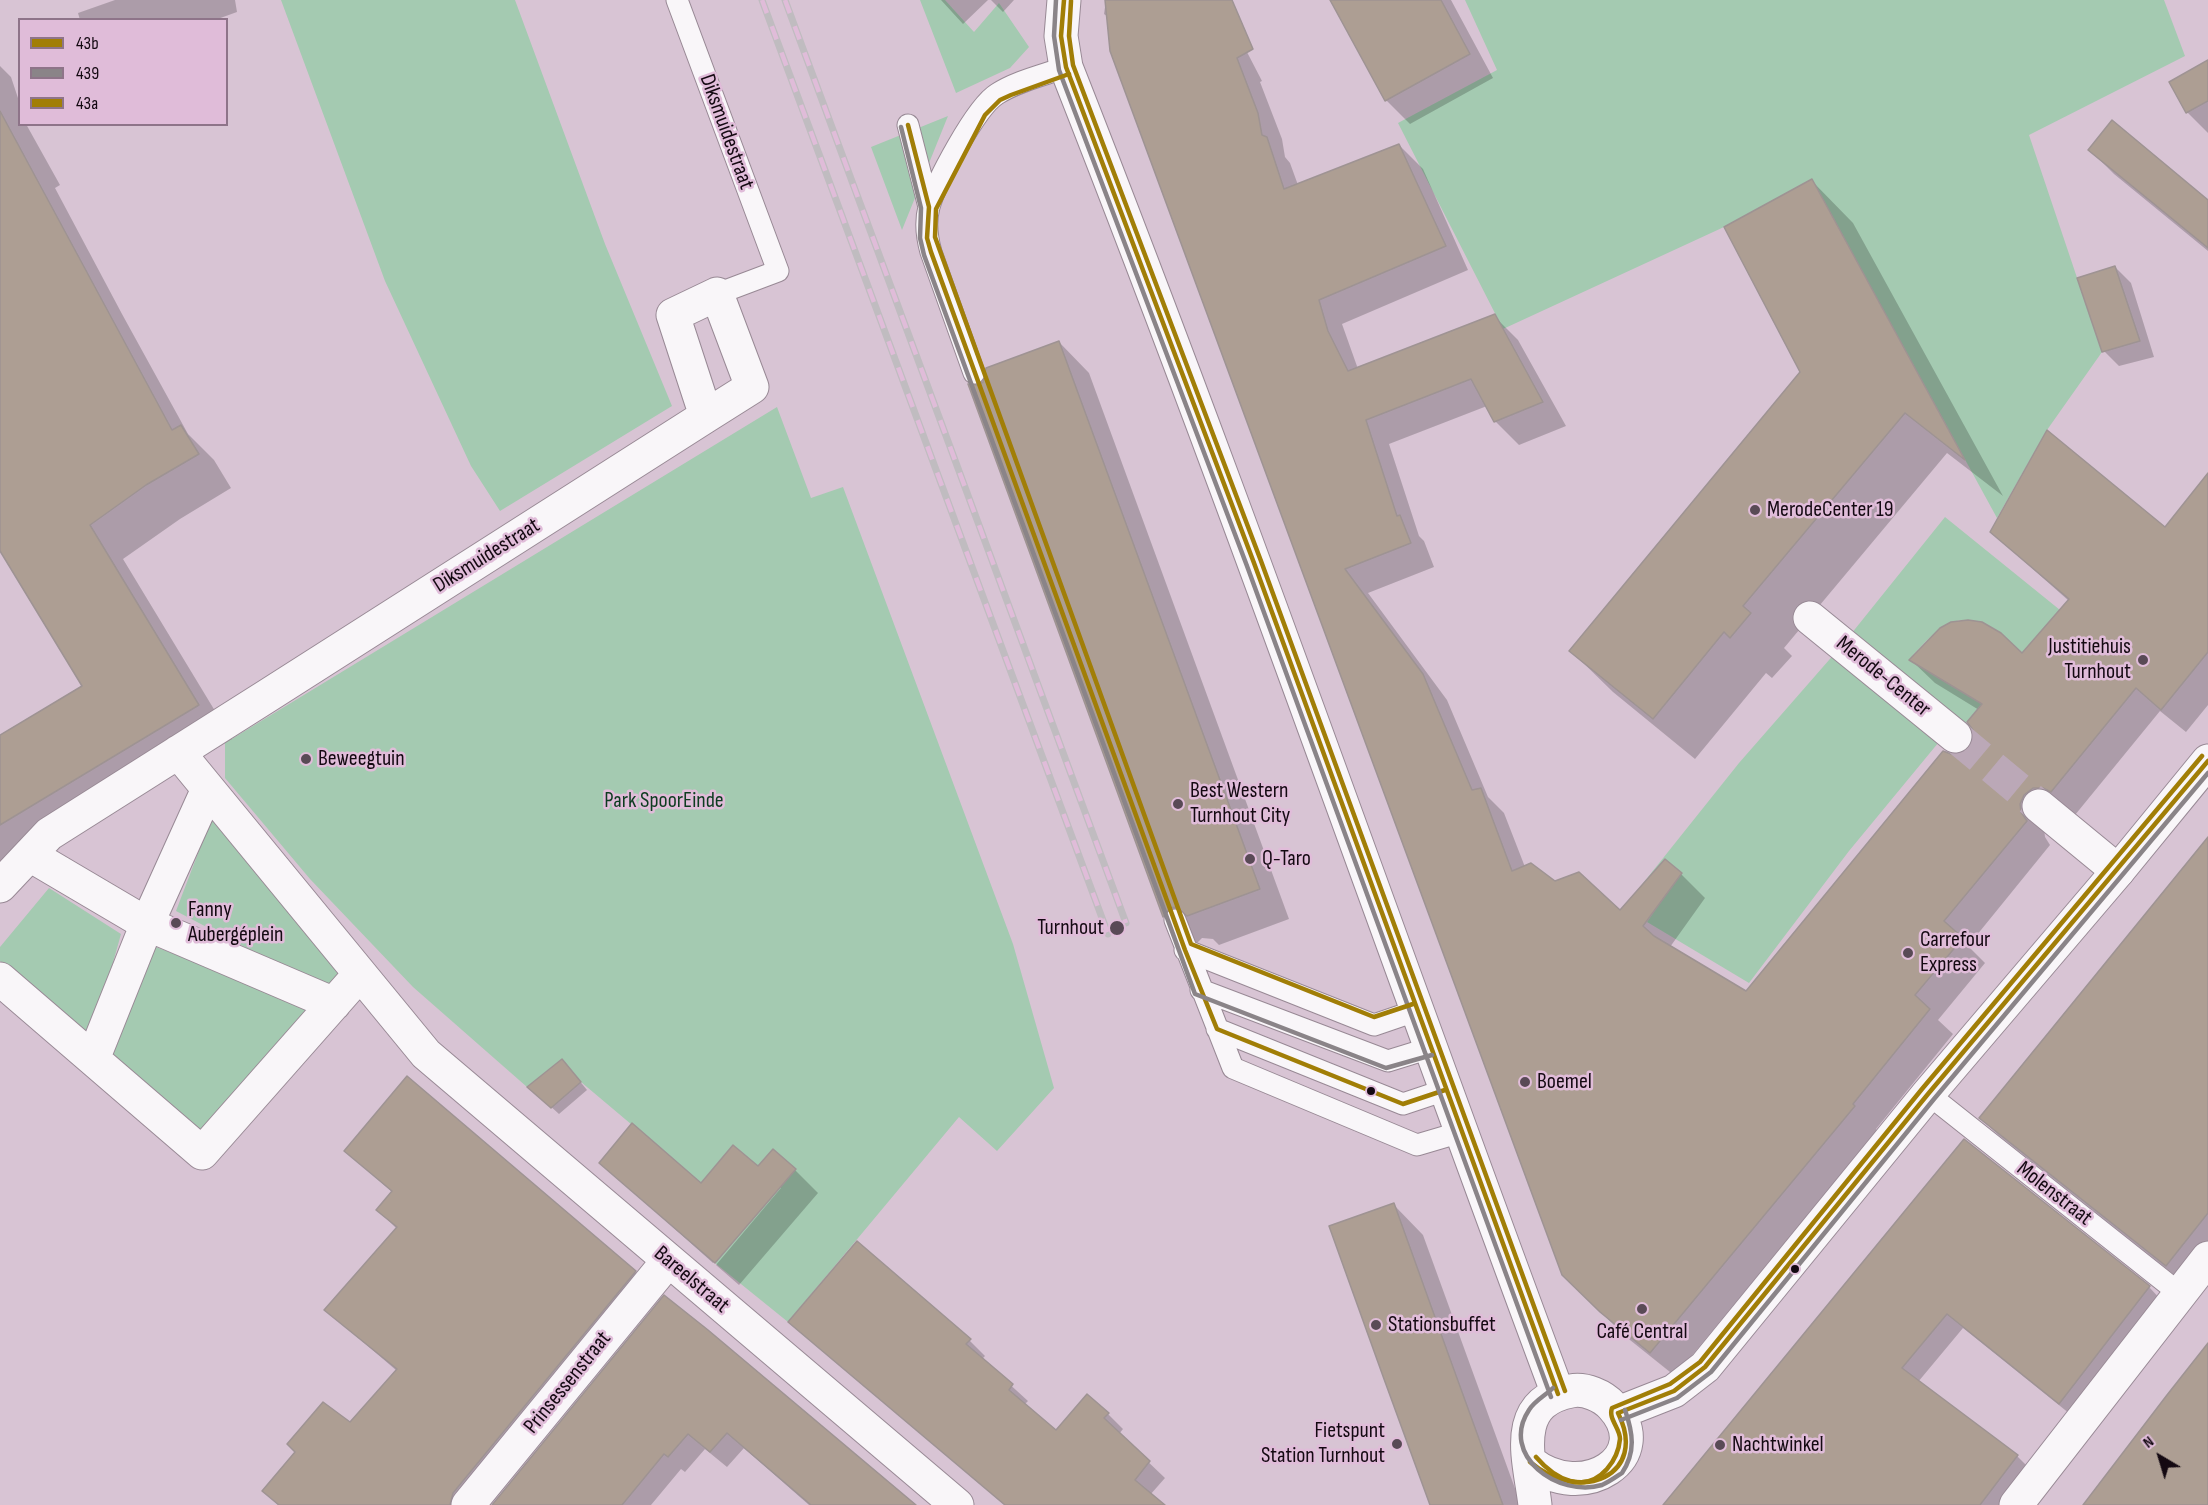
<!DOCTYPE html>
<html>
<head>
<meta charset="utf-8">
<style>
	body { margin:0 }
	#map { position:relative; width:2208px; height:1505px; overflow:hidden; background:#d8c4d4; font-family:"Sofia Sans Condensed",sans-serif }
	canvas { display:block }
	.legend { position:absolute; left:18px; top:18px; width:210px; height:108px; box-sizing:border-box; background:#e0bcd9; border:2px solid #8e7489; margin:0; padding:8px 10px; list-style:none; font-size:18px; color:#140912 }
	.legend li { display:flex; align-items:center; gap:12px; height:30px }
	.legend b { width:30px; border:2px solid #8e7489 }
	.north { position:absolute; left:2130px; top:1427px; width:60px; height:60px; -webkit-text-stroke:4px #e0bcd9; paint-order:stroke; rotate:322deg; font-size:16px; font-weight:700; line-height:24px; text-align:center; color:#140912 }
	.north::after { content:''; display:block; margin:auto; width:21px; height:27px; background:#140912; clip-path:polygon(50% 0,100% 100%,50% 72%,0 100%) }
</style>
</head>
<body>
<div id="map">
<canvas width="2208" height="1505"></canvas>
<ul class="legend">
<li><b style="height:8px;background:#a17e07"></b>43b</li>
<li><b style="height:8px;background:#8a8488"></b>439</li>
<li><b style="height:8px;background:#a17e07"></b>43a</li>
</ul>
<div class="north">N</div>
</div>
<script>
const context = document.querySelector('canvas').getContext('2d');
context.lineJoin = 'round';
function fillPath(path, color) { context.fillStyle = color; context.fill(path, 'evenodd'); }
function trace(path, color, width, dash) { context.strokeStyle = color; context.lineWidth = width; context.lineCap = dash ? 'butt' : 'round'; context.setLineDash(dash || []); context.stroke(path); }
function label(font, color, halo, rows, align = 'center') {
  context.font = font + ' "Sofia Sans Condensed",sans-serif'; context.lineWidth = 5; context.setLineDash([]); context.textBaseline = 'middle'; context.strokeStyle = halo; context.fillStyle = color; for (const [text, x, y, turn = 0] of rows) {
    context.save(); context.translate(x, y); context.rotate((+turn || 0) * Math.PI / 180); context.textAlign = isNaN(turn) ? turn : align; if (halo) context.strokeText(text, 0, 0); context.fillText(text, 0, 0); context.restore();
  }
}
const green = new Path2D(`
	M281 0H515L605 244 672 406 500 511 471 466 385 281Z
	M920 0H945L974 32 999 3 1029 47 1010 68 956 93Z
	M1465 0H2164L2185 56 2029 135 2102 352 2047 430 1997 518 1812 180 1724 227 1503 329 1398 123 1497 70Z
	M948 116 902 230 871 147Z
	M777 407 811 498 843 487 1013 944 1054 1088 997 1151 959 1117 788 1322 715 1263 758 1166 733 1145 701 1183 581 1082 562 1059 527 1087 413 987 310 879 225 778V743Z
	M1945 517 2060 610 2022 653C1973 608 1953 608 1910 659L2003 679 1955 736 1948 731 1849 851 1749 983 1647 922 1657 907 1636 892 1739 763 1843 644Z
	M211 819 340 974 327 990 176 911Z
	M49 888 121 934 92 1038 0 961V947Z
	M156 947 312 1007 200 1132 108 1051Z`);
const shadow = new Path2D(`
	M115 0H235L237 12 215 20H80L78 13Z
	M941 0H988L963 24Z
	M991 0H1014L1003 12Z
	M1106 0H1220L1262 81 1260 82 1282 139 1285 157 1290 163 1298 185 1399 145 1423 169 1468 270 1342 324 1358 369 1494 316 1518 340 1566 426 1519 445 1495 421 1487 406 1389 444 1419 536 1424 541 1434 567 1368 593 1447 700 1488 797 1504 813 1525 867 1620 912 1681 874 1705 898 1670 947 1746 993 1951 756 1962 755 1971 748 1979 710 1935 683 1911 660 2022 655 2069 601 1991 532 2166 529 2208 476V705L2186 732 2160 711 2075 815 2068 811 2044 828 2045 837 2050 845 1968 946 1985 963 1938 1020 1953 1034 1876 1129 1877 1131 1675 1376 1625 1336 1563 1275 1108 17 1104 14Z
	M1332 0H1451L1493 78 1410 124 1386 100Z
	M2208 61V133L2187 112Z
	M0 66 11 77 20 104V124H26L60 185 55 188 122 314 188 434 214 460 231 488 180 519 123 559 232 739 0 879V737L84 686 0 548Z
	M2090 150 2208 202V251L2114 174Z
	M1812 181 1853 223 2003 496 1947 453 1784 648 1792 656 1772 678 1766 673 1695 759 1613 692 1571 651 1802 372Z
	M2115 267 2131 283 2154 357 2119 366 2104 351Z
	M1059 342 1089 373 1289 919 1219 945 1213 939 1202 938 1194 946 1164 916 970 386 978 387Z
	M2208 841V1248L2182 1281 1997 1134 1981 1118Z
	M569 1068 587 1090 559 1114 537 1094Z
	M1964 1141 2149 1287 2164 1303 2075 1418 1963 1328 1918 1382 2017 1456 2033 1472 2007 1505H1666Z
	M346 1151 635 1272 651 1288 473 1505H278L264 1491 350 1424 397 1371 326 1310 397 1229 378 1210 393 1193Z
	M601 1163 701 1185 795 1170 818 1193 739 1285 716 1265 781 1188 779 1186 713 1263Z
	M1393 1204 1423 1235 1521 1505H1432Z
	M664 1297 913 1505H809L744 1448 727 1467 705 1449 685 1472 681 1469 651 1505H494Z
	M790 1322 969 1340 985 1356 982 1359 1028 1401 1024 1405 1056 1433 1108 1414 1123 1429 1119 1434 1165 1478 1150 1495 1163 1505H1005Z`);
const building = new Path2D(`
	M1105 0H1232L1253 49 1237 58 1258 113 1262 135 1267 137 1284 189 1399 144 1446 246 1319 300 1328 331 1348 371 1495 314 1543 402 1494 422 1471 379 1366 420 1397 516 1400 515 1411 543 1345 569 1423 674 1472 790 1481 788 1512 871 1531 863 1555 881 1579 872 1620 910 1665 859 1682 873 1643 926 1654 936 1746 991 1943 751 1951 754H1961L1970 747 1974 738 1973 730 1967 722 1982 704 1909 660 1940 628 1951 622 1968 620 1982 622 2001 633 2022 653 2069 599 1990 532 2047 430 2165 527 2208 473V652L2161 710 2136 688 2051 792 2043 788H2033L2024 795 2020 804 2021 812 2027 821 1944 921 1963 938 1915 995 1930 1009 1853 1104 1855 1106 1650 1353 1600 1312 1562 1275 1110 51Z
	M1330 0H1441L1470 54 1385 101Z
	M2208 60V101L2186 113 2169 82Z
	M0 111 172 430 181 425 199 454 146 485 90 525 199 705 0 825V735L82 686 0 551Z
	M2112 120 2208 200V248L2088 150Z
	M1812 179 1965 460 1905 413 1743 606 1751 613 1730 638 1724 632 1653 719 1569 651 1800 372 1724 227Z
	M2115 266 2140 341 2102 352 2077 278Z
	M1059 341 1260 889 1187 916 1176 907 1170 908 1163 917 968 384 978 385 983 382 986 368Z
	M2208 837V1213L2166 1266 1979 1118Z
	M562 1059 581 1082 551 1108 527 1087Z
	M407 1076 636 1271 453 1493 450 1505H279L262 1491 295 1452 287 1444 323 1402 350 1422 397 1369 324 1310 397 1227 376 1210 392 1191 344 1151Z
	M632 1123 701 1183 733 1145 758 1166 773 1149 796 1169 715 1263 599 1163Z
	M1964 1139 2150 1286 2059 1404 1947 1314 1902 1368 2018 1455 1980 1505H1663Z
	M1394 1203 1449 1356 1503 1505H1430L1384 1379 1329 1226Z
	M857 1241 971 1339 966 1344 1013 1384 1009 1390 1056 1430 1087 1394 1109 1413 1104 1418 1150 1461 1135 1480 1165 1505H1005L788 1322Z
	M664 1295 708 1330 916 1505H811L727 1433 710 1452 688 1434 668 1457 664 1454 622 1505H492Z
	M2208 1343V1505H2083L2167 1395Z`);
const minorTunnel = new Path2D(`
	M1955 736 2039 806`);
const service = new Path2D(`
	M677 0 778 271 717 294
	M908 125 929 207
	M974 373 931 252C927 238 925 222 929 207 936 182 976 107 997 94 1017 81 1044 75 1066 67
	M1175 920 1233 1068 1417 1145 1461 1132
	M1185 950 1374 1025 1415 1011
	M1201 990 1388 1061 1430 1048
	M1217 1029 1403 1104 1445 1090
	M1928 1094 2179 1293`);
const minor = new Path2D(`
	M1810 618 1955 736
	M178 752 426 1054 957 1505
	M2039 806 2118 871
	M30 855 147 924 334 1004
	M0 886 49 834 267 696 706 416 752 387 717 294 673 315 706 416
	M0 979 202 1153 360 974
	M93 1059 147 924 208 789
	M468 1505 668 1261
	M2016 1505 2208 1258`);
const tertiary = new Path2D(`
	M1064 0 1061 36 1066 67C1239 506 1393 952 1558 1394
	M1618 1413 1674 1391 1705 1367 1928 1094 2118 871 2208 761
	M1530 1462C1583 1505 1658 1456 1612 1406 1603 1396 1585 1388 1571 1391 1509 1403 1530 1461 1535 1505`);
const rail = new Path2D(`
	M762 0 1108 934
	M785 0 1126 923`);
const bus1 = new Path2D(`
	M1064 0 1061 36 1066 67 1254 563 1558 1394
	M908 125 929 207 927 238 931 252 1185 950 1217 1029 1403 1104 1445 1090
	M1530 1462C1581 1505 1649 1475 1618 1413L1674 1391 1705 1367 1928 1094 2208 761`);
const bus2 = new Path2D(`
	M1056 0 1054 36 1059 70 1247 566 1551 1397
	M901 127 921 208 920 238 924 255 1195 994 1386 1068 1432 1055
	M1553 1388C1546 1395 1534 1401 1529 1410 1499 1455 1558 1498 1602 1485 1609 1482 1616 1477 1622 1473 1636 1452 1633 1433 1625 1410
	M1621 1420 1677 1398 1711 1372 1934 1099 2208 773`);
const bus3 = new Path2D(`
	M1071 1 1069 36 1073 65 1261 561 1565 1391
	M1069 74 1011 95 1000 100 985 115 936 209 935 237 1191 944 1374 1017 1413 1004
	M1536 1457C1555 1479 1584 1495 1607 1469 1614 1461 1619 1450 1620 1439 1620 1428 1608 1419 1612 1408L1670 1384 1700 1362 1922 1089 2202 756`);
const markers = [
	[1755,510,6,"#594a56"],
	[2143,660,6,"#594a56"],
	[306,759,6,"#594a56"],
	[1178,804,6,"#594a56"],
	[1250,859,6,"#594a56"],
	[176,923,6,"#594a56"],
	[1117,928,8,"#594a56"],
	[1908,953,6,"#594a56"],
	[1525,1082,6,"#594a56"],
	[1371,1091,5,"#140912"],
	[1795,1269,5,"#140912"],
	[1642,1309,6,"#594a56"],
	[1376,1325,6,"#594a56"],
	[1397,1444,6,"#594a56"],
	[1720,1445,6,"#594a56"]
];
const streetNames = [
	["Diksmuidestraat",726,132,70],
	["Diksmuidestraat",487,556,-32],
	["Merode-Center",1883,677,39],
	["Molenstraat",2054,1194,38],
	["Bareelstraat",691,1280,40],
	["Prinsessenstraat",568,1383,-51]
];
const poiNames = [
	["MerodeCenter 19",1767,510],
	["Justitiehuis",2131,647,"right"],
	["Turnhout",2131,672,"right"],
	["Beweegtuin",318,759],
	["Best Western",1190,791],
	["Turnhout City",1190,816],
	["Q-Taro",1262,859],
	["Fanny",188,910],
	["Aubergéplein",188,935],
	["Turnhout",1104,928,"right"],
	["Carrefour",1920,940],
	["Express",1920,965],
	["Boemel",1537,1082],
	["Stationsbuffet",1388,1325],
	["Café Central",1642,1332,"center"],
	["Fietspunt",1385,1431,"right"],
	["Station Turnhout",1385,1456,"right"],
	["Nachtwinkel",1732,1445]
];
const parkNames = [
	["Park SpoorEinde",664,801]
];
fillPath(green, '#a4cab1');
fillPath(shadow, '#0003');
fillPath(building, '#ad9e93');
trace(building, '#9e9393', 1.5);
trace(minorTunnel, '#bba8b7', 33, [33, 16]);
trace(service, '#988995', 23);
trace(minor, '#988995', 35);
trace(tertiary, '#988995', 35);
trace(service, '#f9f6f9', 21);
trace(minor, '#f9f6f9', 33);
trace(tertiary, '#f9f6f9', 33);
trace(rail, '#c0bcc0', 7);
trace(rail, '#e0bcd9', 4.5, [14]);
trace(bus1, '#a17e07', 4.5);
trace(bus2, '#8a8488', 4.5);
trace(bus3, '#a17e07', 4.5);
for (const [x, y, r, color] of markers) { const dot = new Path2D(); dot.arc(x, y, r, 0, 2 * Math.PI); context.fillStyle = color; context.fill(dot); trace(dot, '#e0bcd9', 2); }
label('22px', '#140912', '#e0bcd9', streetNames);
label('22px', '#140912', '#e0bcd9', poiNames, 'left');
label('22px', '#0d3c20', '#e0bcd9', parkNames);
</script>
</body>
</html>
